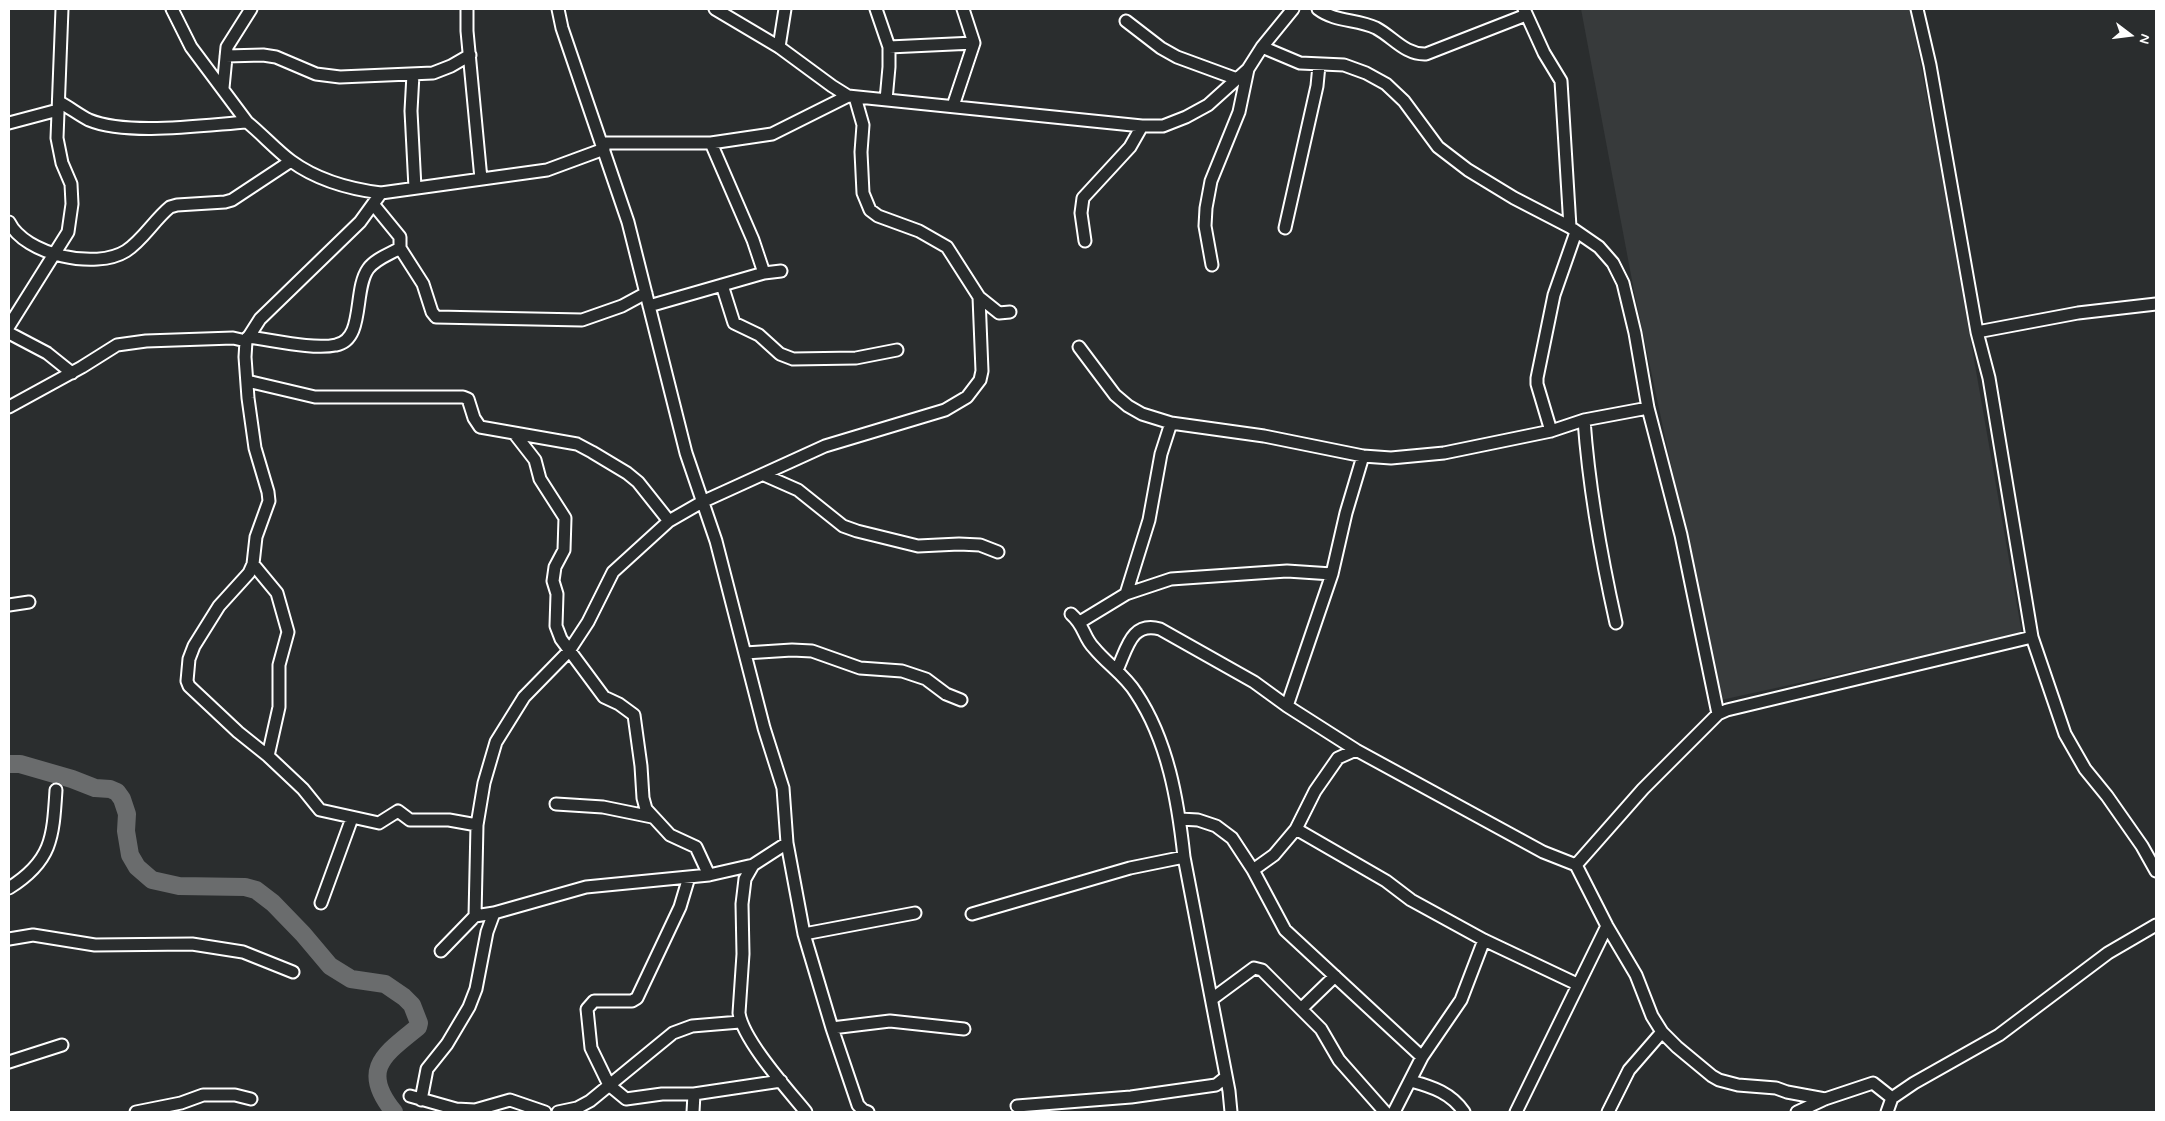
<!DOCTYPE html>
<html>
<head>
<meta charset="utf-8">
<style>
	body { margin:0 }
	#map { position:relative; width:2165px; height:1121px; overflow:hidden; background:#2a2d2e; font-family:Mynerve,sans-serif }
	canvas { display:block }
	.frame { position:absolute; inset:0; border:10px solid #fff; pointer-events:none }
	.north { position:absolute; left:2105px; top:10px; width:50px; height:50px; -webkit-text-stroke:4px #2a2d2e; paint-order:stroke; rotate:105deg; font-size:14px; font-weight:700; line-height:20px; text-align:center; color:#fff }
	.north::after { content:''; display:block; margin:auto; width:18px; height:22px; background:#fff; clip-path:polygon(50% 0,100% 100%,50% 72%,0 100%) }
</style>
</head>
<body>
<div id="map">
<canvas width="2165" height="1121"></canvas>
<div class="frame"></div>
<div class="north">N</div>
</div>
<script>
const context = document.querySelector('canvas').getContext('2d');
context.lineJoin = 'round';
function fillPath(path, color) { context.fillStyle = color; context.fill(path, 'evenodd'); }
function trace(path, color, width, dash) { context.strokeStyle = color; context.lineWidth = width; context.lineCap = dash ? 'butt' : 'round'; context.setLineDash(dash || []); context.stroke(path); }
const built = new Path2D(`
	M1581 9H1910L1940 165 2022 634 1721 700 1634 291Z`);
const river = new Path2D(`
	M9 764H20L72 779 95 788 110 789 117 792 122 799 127 814 126 831 130 855 137 867 152 880 179 886 245 887 256 890 273 903 303 934 330 966 351 979 385 984 404 997 412 1005 419 1023 418 1027C385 1054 359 1069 394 1112`);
const minor = new Path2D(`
	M172 9 191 47 247 122
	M467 9V31L481 179
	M558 9 562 28 628 222 686 453 716 541 764 728 783 788 787 843 753 865 745 879 742 904 743 954 739 1013C743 1040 788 1090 806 1112
	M715 9 779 47 832 86 848 96 1142 126H1163L1186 117 1208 105 1248 69 1262 47 1293 9
	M876 9 889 47V67L886 100
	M1318 9C1335 22 1357 19 1376 28 1393 37 1405 55 1426 54L1526 15
	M1524 9 1544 53 1561 81 1570 227
	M1917 9 1930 65 1977 332 1989 378 2032 637 2065 734 2085 769 2107 796 2142 846 2156 871
	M1126 21 1161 48 1177 57 1237 79
	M779 47 785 9
	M889 47 974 43
	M1262 47 1300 63 1344 65 1366 73 1386 84 1404 101 1438 147 1468 170 1514 198 1570 227 1599 247 1613 263 1623 283 1635 333 1648 408 1681 535 1718 714
	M226 56 263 55 276 57 316 74 340 77 433 73 451 66 470 55
	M413 74 411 111 415 188
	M223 88 227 47 251 9
	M855 97 863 125 861 152 863 193 870 210 878 216 919 231 947 247 979 297 999 313 1010 312
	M59 102C69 107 79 115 89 120 128 136 204 125 247 122 262 134 276 150 291 161 317 180 349 189 381 193L547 170 604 149
	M953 106 974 43 963 9
	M9 123 58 110
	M601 143H711L772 134 848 96
	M711 143 753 240 764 273
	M381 193 360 222 260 319 246 341 245 357 248 398 255 448 268 492 269 501 256 537 253 564 249 573 219 606 194 646 189 659 187 681 189 686 238 732 268 756 303 789 320 810 379 823 398 811 410 820H449L477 825
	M373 204 400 237V248L423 284 432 312 436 317 582 320 622 306 646 293
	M9 222C25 255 96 270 126 251 143 240 154 220 170 207L177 205 225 202 232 200 291 161
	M1285 228 1317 86 1319 65
	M1085 241 1081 213 1083 198 1130 147 1142 126
	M1212 265 1205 226 1206 208 1211 181 1239 112 1248 69
	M722 285 734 323 759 335 780 354 793 359 856 358 897 350
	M649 306 764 273 781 271
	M9 326 68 232 72 204 71 184 62 163 57 138 62 9
	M1977 332 2078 313 2156 304
	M9 333 47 353 72 373
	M248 337C273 340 313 350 336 345 365 340 353 290 368 269 375 259 390 254 400 248
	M1079 347 1115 395 1128 406 1142 414 1171 423 1264 436 1363 456 1391 458 1444 453 1551 431 1584 420 1648 408
	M247 381 315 397H463L468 399 474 418 480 427 577 444 592 452 627 473 638 482 669 521
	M9 407 82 367 117 345 146 341 233 338 246 341
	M1584 420C1589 489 1601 556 1616 623
	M1551 431 1537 384V378L1554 295 1576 232
	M514 433 535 460 540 479 565 518 564 550 555 567 553 581 557 594 556 626 561 639 604 697 619 704 634 715 641 766 643 798 646 809 670 835 696 847 709 875
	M764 475 798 490 843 526 857 531 918 546 959 544 980 545 998 552
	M253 564 277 593 288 632 279 665V707L268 756
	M1126 594 1149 520 1161 454 1171 423
	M9 605 29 602
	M1071 614C1085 626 1083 637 1094 648 1107 664 1125 675 1136 693 1168 741 1178 801 1184 857L1229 1091 1231 1112
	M1080 622 1126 594 1171 579 1287 571 1332 574
	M745 653 792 650 812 651 860 668 902 671 926 679 946 694 961 700
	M1117 670C1127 649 1131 621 1160 629L1254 682 1287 706 1356 750 1543 852 1576 865 1607 926 1636 975 1652 1016 1662 1032 1677 1047 1712 1076 1719 1080 1738 1085 1776 1088 1787 1092 1825 1099
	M1287 706 1332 574 1346 513 1363 456
	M556 804 603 807 652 817
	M1180 819 1198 820 1216 826 1232 838 1253 870 1285 930 1422 1057
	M1296 829 1386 881 1411 900 1484 940 1577 984
	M787 843 804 934 832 1028 858 1105 863 1110 868 1112
	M1576 865 1643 789 1718 714 1727 710 2032 637
	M1253 870 1274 855 1296 829 1315 791 1338 758 1356 750
	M689 877 680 907 637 998 632 1001H594L587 1009 591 1048 609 1085 626 1099 662 1094H694L781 1081
	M9 888C52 861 53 838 56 790
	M321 903 352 818
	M972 914 1130 868 1184 857
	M475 916 477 825 484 783 496 742 524 697 569 651 588 622 613 572 669 521 702 502 825 446 945 410 967 397 980 380 982 371 979 297
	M804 934 915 913
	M9 939 33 935 95 945 192 944 243 952 293 972
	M441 951 475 916 494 913
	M1212 999 1254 968 1262 970 1321 1029 1339 1060 1385 1112
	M1302 1008 1335 976
	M832 1028 890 1021 964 1029
	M9 1062 62 1045
	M1411 1081C1433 1087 1451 1093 1464 1112
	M410 1096 456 1109 475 1110 510 1100 545 1112
	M421 1100 427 1069 447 1044 469 1007 476 989 487 932 494 913 586 887 709 875 753 865
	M1017 1106 1131 1097 1216 1085 1226 1077
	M136 1112 181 1103 203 1095H235L251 1099
	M558 1112 577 1108 590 1101 673 1033 692 1026 740 1022
	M693 1112 694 1094
	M1394 1112 1422 1057 1461 1000 1484 940
	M1516 1112 1607 926
	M1608 1112 1629 1070 1662 1032
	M1797 1112 1825 1099 1873 1083 1892 1098
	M1887 1112 1892 1098 1914 1083 1999 1035 2108 953 2156 925`);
fillPath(built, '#373a3b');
trace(river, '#6a6c6d', 18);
trace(minor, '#fff', 15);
trace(minor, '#2a2d2e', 11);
</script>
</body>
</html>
